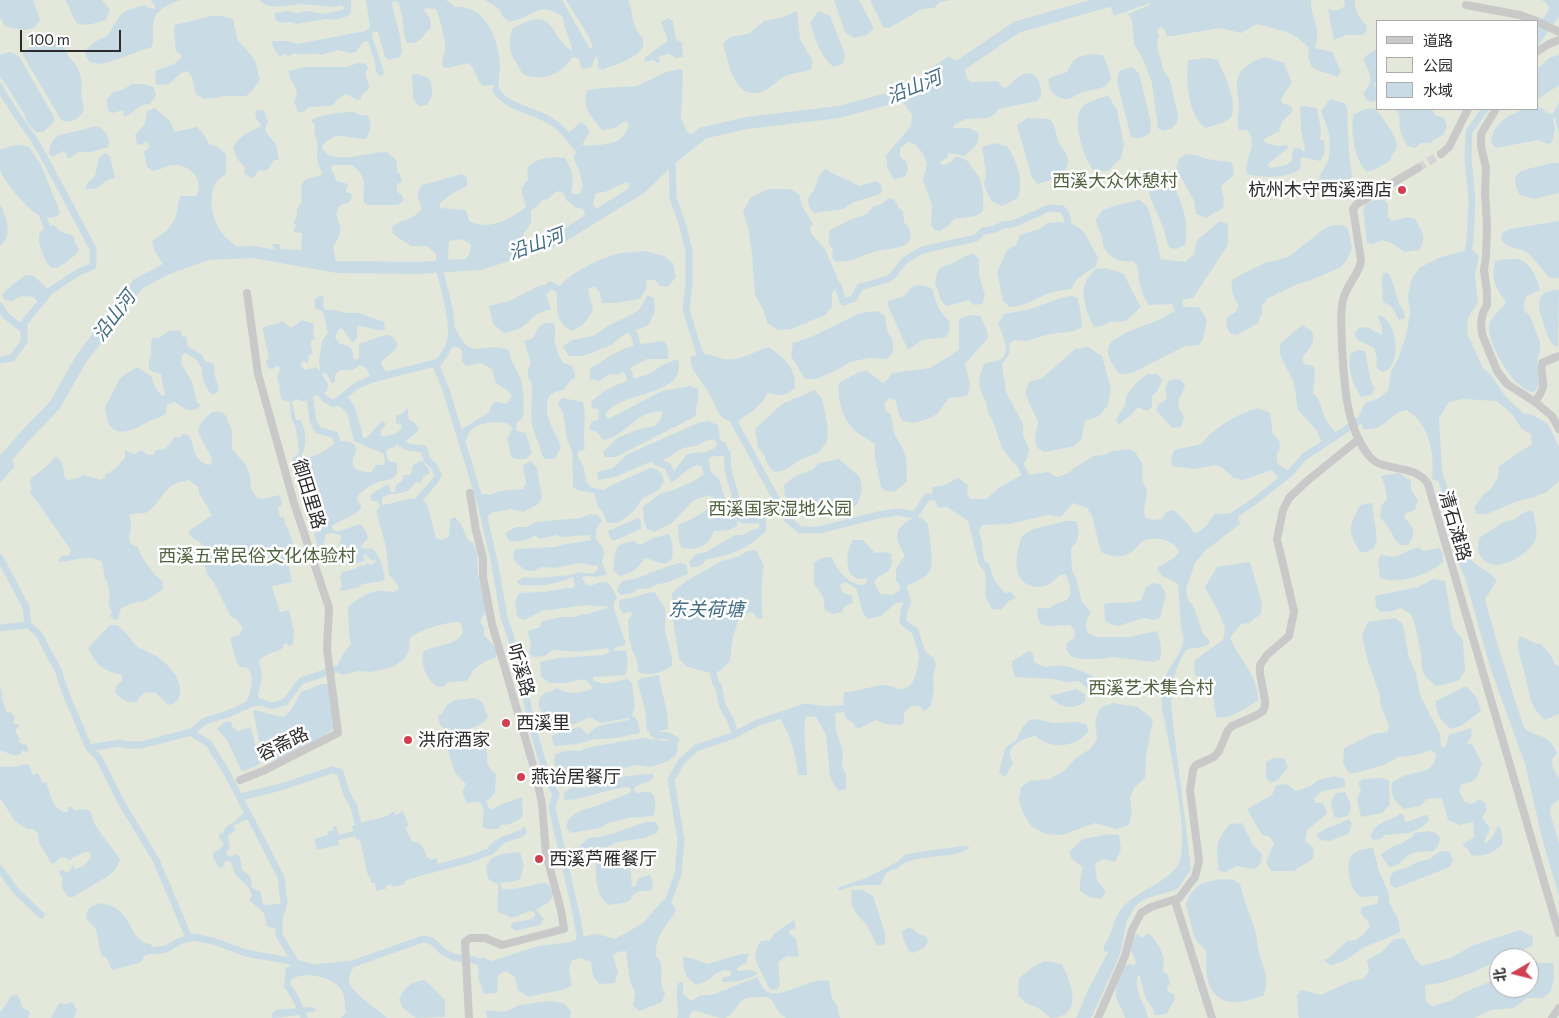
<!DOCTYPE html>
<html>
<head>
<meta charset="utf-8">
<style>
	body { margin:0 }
	#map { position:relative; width:1559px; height:1018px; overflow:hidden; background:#fff; font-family:Commissioner,"Noto Sans SC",sans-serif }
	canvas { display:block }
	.legend { position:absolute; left:1376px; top:20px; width:162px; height:90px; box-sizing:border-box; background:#fff; border:1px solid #ababab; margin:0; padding:6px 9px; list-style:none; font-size:15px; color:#2c2c2c }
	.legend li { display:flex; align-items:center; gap:10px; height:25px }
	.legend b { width:25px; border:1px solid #ababab }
	.north { position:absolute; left:1489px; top:948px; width:50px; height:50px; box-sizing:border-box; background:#fff; border:1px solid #ababab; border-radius:50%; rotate:262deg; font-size:14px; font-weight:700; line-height:20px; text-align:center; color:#2c2c2c }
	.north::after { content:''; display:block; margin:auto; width:18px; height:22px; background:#d04052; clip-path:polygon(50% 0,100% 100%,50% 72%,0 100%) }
	.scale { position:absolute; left:20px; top:30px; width:101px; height:22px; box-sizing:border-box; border:2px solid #2c2c2c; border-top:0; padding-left:6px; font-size:15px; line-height:18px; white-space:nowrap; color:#2c2c2c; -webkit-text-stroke:4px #fff; paint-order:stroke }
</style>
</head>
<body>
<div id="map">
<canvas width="1559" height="1018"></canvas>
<ul class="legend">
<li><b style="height:6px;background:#c9c9c9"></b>道路</li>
<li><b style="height:14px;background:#e3e8db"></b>公园</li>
<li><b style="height:14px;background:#c9dce6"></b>水域</li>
</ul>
<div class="north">北</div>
<div class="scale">100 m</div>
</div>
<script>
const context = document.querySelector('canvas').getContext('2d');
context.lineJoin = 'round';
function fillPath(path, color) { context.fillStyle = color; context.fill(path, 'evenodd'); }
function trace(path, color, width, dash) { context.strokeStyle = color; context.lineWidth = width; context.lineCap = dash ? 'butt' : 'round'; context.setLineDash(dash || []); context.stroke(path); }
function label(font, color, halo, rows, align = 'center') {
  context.font = font + ' Commissioner,"Noto Sans SC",sans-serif'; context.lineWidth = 5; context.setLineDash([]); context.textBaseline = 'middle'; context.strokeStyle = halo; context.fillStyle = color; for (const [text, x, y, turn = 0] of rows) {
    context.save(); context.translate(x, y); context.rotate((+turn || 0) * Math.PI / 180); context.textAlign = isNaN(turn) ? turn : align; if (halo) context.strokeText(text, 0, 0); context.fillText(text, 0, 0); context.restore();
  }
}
const green = new Path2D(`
	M0 0H1559V1018H0ZM1378 21H1538V109H1378ZM1499 958H1529V988H1499Z`);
const water = new Path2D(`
	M0 0H33L40 19C34 35 17 29 5 26L0 18Z
	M65 0H102L110 10 106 20 92 24 79 25C70 15 72 9 65 0Z
	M151 0H180C168 5 152 11 153 27 153 35 154 40 152 47L106 63 99 64 90 62 86 57 85 51 93 43 107 36 120 15 128 10 144 5 150 8 156 9Z
	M259 0H351V12L348 16 335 20 326 19 296 24 291 22 280 23 275 19V13L287 11 299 13 306 11 324 14 342 10 345 8 342 5 335 7 302 4 274 7 266 5Z
	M366 0H446L455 7C486 4 500 42 500 67 500 74 498 80 499 87L496 90 493 85 483 86C475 79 476 69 468 63L448 68 443 67C441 60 444 57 445 50 446 38 440 21 436 9L427 8 424 10C429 19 431 15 431 28 421 36 423 44 407 43 401 29 405 14 397 1L392 2V5L400 36 402 53 399 57 389 60 385 57 378 32H373L372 36 384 72 383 75 380 76 376 72 375 62 368 41 363 42 356 52 350 53 338 50 321 55C312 51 305 57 294 53L289 56 284 54 280 57 273 47 272 41H288L297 44 365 31 370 27Z
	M485 0H562L590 49 593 47 589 37 566 0H628C633 9 631 17 635 26 636 31 641 35 643 40 648 56 613 65 602 70L598 67V60L596 56 592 66 585 69 581 67 579 59 573 57C564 69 551 80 535 77 532 77 526 76 523 74 521 72 519 67 517 64 508 53 508 40 513 28 556 5 546 32 572 51 571 38 563 29 563 17 538 0 534 17 510 22L502 16 499 9Z
	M834 0H859L874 28 867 35 854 38 845 32Z
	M870 0H951L941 2 934 8 922 9 889 28 883 27Z
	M1108 0H1311C1310 19 1322 24 1315 48L1332 52 1341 71 1338 77C1320 70 1305 72 1309 48L1298 38 1287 32 1257 24 1241 33 1220 28 1173 36H1167L1165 30 1161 27 1157 30 1159 36 1157 42 1158 50 1164 71 1170 80 1178 115 1177 123 1171 129 1162 131 1158 128 1152 83 1143 59 1134 44 1132 20 1128 14 1150 5V3L1114 16Z
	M1344 0H1355C1355 11 1359 18 1367 26L1366 32 1363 35H1346L1334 40 1328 9C1336 11 1340 11 1345 5Z
	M1541 0H1559V17L1538 45V23L1548 12 1549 7 1545 2Z
	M797 11 800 39 813 61 811 70C803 72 795 73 788 75 778 79 771 89 761 92 734 101 728 61 723 43L730 37 748 34 764 21 783 17Z
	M819 11 830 16 845 54 843 64 833 67C820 55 815 39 810 22Z
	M211 16H222L233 19 238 41 247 50 255 60 260 80 252 91 246 96H223L215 98 204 99 196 94 191 75 187 71 181 73 169 84 156 85 155 71 174 64 181 58V55L176 51 174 31 175 25Z
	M668 18 673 21 676 40 682 42 683 57 676 58 669 54 659 56 660 62 657 63 653 60 645 62 644 58C653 53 658 46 667 42V37L661 22Z
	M53 39 63 44 68 55 78 68 82 82 81 92 84 110 81 115 75 120 67 122 61 120 23 55V52L29 48Z
	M1378 49V82H1376L1374 85 1378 90V98L1374 102C1368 102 1365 99 1363 93 1377 78 1368 72 1363 58L1373 51Z
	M9 52 14 53 20 58 54 117V122L43 132H36L27 122 25 115 0 76V55Z
	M1093 54 1103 55 1109 70 1111 79 1106 86C1099 89 1090 90 1083 92 1078 93 1073 98 1068 99 1056 100 1047 89 1049 78L1067 72C1074 57 1076 57 1093 54Z
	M1559 55V85L1538 99V68L1549 58Z
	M949 56 963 65 968 80 972 82 997 81 1000 83 1001 86 1005 88C1010 85 1013 81 1018 77 1035 65 1042 83 1041 97L1037 101 999 109 995 114 988 118 966 119 954 125 953 128H969L978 132C980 146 974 146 965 156L948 153 947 158 939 163 944 165 951 162 955 157H961L969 162C971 169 974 170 978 175 983 182 984 202 983 211L976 216 954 219 949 225 940 231 935 230 931 225 932 205 923 180 927 164 923 154 916 145 908 142 900 148V157L906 161 908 169 905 176 894 180 887 167 886 155 907 131 911 125 912 115 899 96 901 88Z
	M1266 57 1284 63 1292 82 1281 99 1282 103 1291 106 1293 111 1282 122 1279 131 1263 140 1265 143 1279 146 1287 145 1288 148 1267 165 1271 168 1287 165 1292 161V153L1294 148H1299L1304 152 1305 147 1301 131 1300 107 1304 106 1317 108 1321 130 1320 139 1324 141C1325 149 1326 155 1320 161L1301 157 1300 169C1285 179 1264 178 1247 174 1243 159 1260 144 1247 130H1239C1236 122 1239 115 1239 106 1239 98 1236 90 1237 82 1238 68 1254 60 1266 57Z
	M1207 58 1218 60C1225 78 1238 99 1231 118L1222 123 1205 128C1187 112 1186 82 1188 60Z
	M358 63 367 64 368 69 365 73C367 82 375 89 362 94L361 99 357 100 346 94 338 99 332 106 309 107 303 112H298L294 102 297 94 295 87 289 76V71L304 67H346Z
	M1132 67 1139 73 1151 123 1150 133C1143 138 1139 139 1131 137L1117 82 1119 71Z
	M680 69 683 71 681 118 687 132 699 137 672 158 641 188 628 196 629 184 626 182 605 192 596 193 593 204 596 209 606 210 586 219 583 209 575 207 566 200 564 194 560 191 554 193 549 199 542 200 538 206 531 210V223L523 235 522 241 531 248 480 264 462 265 463 261 469 255 471 245C464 238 458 239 449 241L448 258 452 266 433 267 436 261V254L427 246H411L393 234 392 227C403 218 413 221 422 208 418 199 415 193 422 185L462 174 467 178V186L453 193 440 203V208L466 210 469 221C490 231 508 220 526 207L521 189 528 179 527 168C537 157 550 157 565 158 573 170 574 180 571 194H579L583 187 579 169 575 162 574 156 578 149 567 134 581 122 587 126 589 133 582 145C588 146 592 145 598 145 616 143 623 142 629 124L625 121 615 128 602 130C592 117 581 107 587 90L603 88 637 86 666 72Z
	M417 74 430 79C432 92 435 93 427 105L420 106 416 104 413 98 412 75Z
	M132 84H144L154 87 156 96 150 104C136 104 134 115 124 116L123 110 113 113 108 111 107 99 113 92 122 90Z
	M1108 96 1117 110 1124 145 1121 158 1108 171 1093 170C1084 158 1073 125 1080 110 1085 101 1099 98 1108 96Z
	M1330 99 1344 103 1347 107 1349 153 1352 177C1345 187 1333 191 1321 186 1315 175 1327 169 1329 157 1330 154 1330 136 1329 133 1327 125 1323 118 1321 111Z
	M1559 102V135L1555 117 1553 118 1555 130 1552 143 1548 144 1538 140 1496 148 1491 142C1493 119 1522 106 1542 108L1547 113 1553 114Z
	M155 108 170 121 175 132 197 127 205 136 209 144 218 147 226 154V174C224 176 219 178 217 181 207 196 212 220 222 233 228 242 235 242 240 252L206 254 166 269 154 250 152 241C163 234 175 226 177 211 178 205 178 202 181 196H196C205 182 192 166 176 165 169 164 160 170 153 171L147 167 144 152 150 147 146 141 142 145 137 144 135 135 145 124 147 111Z
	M1374 108C1379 111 1397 138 1397 144 1398 150 1391 154 1390 161L1376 169 1367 172C1354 159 1351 133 1353 115L1365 109Z
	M1395 109H1432L1435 115 1444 118 1447 126 1444 134 1430 143H1421L1415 148 1407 146 1400 131 1399 114Z
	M260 110 264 111 268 122 265 129 267 134 276 144 279 160H274L268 170 258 171 255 176 251 178 244 173 245 167 238 160 233 149C237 136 250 132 261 126L256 118 255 111Z
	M354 112 360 115H367C373 124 371 130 366 139 347 140 338 128 322 146 327 168 370 151 387 152L397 161V172L400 174 402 182 397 184V192L402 195 404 200 398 205H367L364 203C363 185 368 177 352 165H333L331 169 337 181 348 184 346 191 348 193H351L352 198 350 202 340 205 336 214C342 231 343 231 333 247L337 267 278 256 272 244H280V249L301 250 302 233 293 232 296 224 293 223 297 216V210L302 200 301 191 302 184 306 179 322 175C322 170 319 167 318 163 315 150 321 148 314 133L315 129 314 123 311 121C319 114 343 112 354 112Z
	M1027 118 1049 119C1056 125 1055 131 1058 140 1059 145 1064 149 1066 154 1075 174 1051 180 1038 184L1032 178 1017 125Z
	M96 126C105 128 111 138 108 147L91 152H78L70 158H67L66 153 63 151 52 157 49 154C51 134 60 135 77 131 83 130 90 127 96 126Z
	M995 143 1007 146C1017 162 1024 179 1018 198L1002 206 991 201 984 185 986 174 982 147Z
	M20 145 29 147 41 165 60 212 58 216C53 217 47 219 42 217 29 212 5 183 0 170 0 164 0 156 0 150L10 146Z
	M105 153 110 156 115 178C99 181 102 191 85 189L88 182 95 176 99 157Z
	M1186 154 1197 155 1206 159 1231 162 1233 167 1234 175 1221 186 1224 199 1223 208 1206 218 1196 214 1194 201 1176 168 1179 159Z
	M1550 163H1559V193L1534 199 1520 195C1504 165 1532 171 1550 163Z
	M826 169 832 173 860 186 876 181 881 185 882 191 878 195 854 202 843 209 814 213 809 207 808 199 811 193 813 192 820 174Z
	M1151 172H1165C1180 194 1190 219 1185 245L1177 249 1170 248C1166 242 1166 237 1164 230 1158 212 1146 195 1146 175Z
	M769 189H790L799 194 802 206 813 224 810 229 812 235 825 249 839 282 832 294V307L825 315 791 329 778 330 767 323 764 311 755 295 752 253 748 227 743 212 751 197Z
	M888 198 894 199 899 208 903 211 904 222C910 228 915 239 905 245 897 249 885 249 877 251 862 255 850 264 835 261L832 258 833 249C827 244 828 237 830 230L852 219 867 214 874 206 882 204Z
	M1380 199 1384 200 1388 204V217L1392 221 1408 217 1415 219C1421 230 1428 237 1419 250L1405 252 1391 243 1382 240 1373 244 1367 243 1363 209 1366 203Z
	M1139 200 1146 205 1149 210 1161 259 1185 262 1194 254 1197 240 1220 221 1228 224V245L1193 298 1182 300 1183 307H1199L1207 320 1203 339 1199 345 1185 346 1132 373 1122 374 1118 373C1114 366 1106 356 1108 348 1111 336 1143 326 1154 322 1161 320 1168 314 1175 311L1172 304 1148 305C1140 290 1139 282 1137 265L1132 261C1120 263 1107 257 1103 245 1103 243 1103 240 1102 237 1100 230 1096 227 1096 219L1103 210 1114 206Z
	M0 204C6 216 14 236 0 246Z
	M1559 221V278H1550C1544 272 1532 255 1526 252 1515 246 1510 250 1501 240L1502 233 1510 229Z
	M1057 222C1087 224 1083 234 1098 257L1096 266 1077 279 1071 289C1063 290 1055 291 1047 294 1035 299 1023 307 1010 307L1003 301 997 272 1007 250 1016 245 1020 235 1039 229 1047 223Z
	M54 225 61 232 74 236 75 243 79 249C77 255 72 257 68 261 51 273 49 269 42 252 39 244 38 240 40 232L47 227Z
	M1334 225H1342L1348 228 1352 248 1348 258 1341 267 1309 281 1300 283 1268 298 1262 306V314L1257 324 1237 335 1231 334C1226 328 1225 323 1228 316L1235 313 1239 306C1234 297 1230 291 1232 280L1242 274 1267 262 1279 260 1291 255 1325 228Z
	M1469 246 1479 256 1475 274 1478 302 1468 318 1467 333 1483 368 1492 376 1505 396 1523 413 1533 415 1548 424 1559 447V481L1547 492 1531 498 1518 501 1487 514H1477L1474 508 1484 494 1491 489 1498 477 1499 466C1511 459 1520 450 1532 445L1531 434 1522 429 1511 413 1497 401 1463 399 1449 402 1439 418 1442 472 1459 519 1466 550 1473 562 1492 575 1497 581 1485 599 1498 646 1524 728C1538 739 1548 732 1557 753L1552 759 1553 768 1559 778V799L1551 806 1550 813 1559 843V896L1542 838 1525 764 1490 667 1465 578 1459 564 1456 539 1440 486 1438 481 1432 479C1435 454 1429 422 1406 410 1392 413 1388 424 1376 428 1372 429 1367 429 1363 429L1359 415 1365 403 1377 399 1388 391 1391 371 1398 359 1406 336 1410 313 1408 297 1411 280 1419 268 1441 257 1468 250Z
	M645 251 664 256 673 263 676 277 668 287 660 286 655 280H647L646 289 640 299 616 303H602L599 291 594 286 588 289 593 310C587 321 583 327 571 331 561 325 557 318 557 305 557 300 556 294 558 290 563 276 599 259 613 255 623 252 634 252 645 251Z
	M973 254 979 259V274L985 296 982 304 974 305 969 300 946 306C938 300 940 292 935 284 938 264 939 269 955 262 962 259 965 255 973 254Z
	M1509 259C1513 259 1518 258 1521 260 1532 265 1538 280 1540 290L1527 296 1524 303V310L1530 316 1540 342V352L1537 360 1538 373 1541 382 1534 392C1516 393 1488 345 1489 328 1489 317 1501 311 1506 302 1495 286 1491 281 1495 261Z
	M1106 268 1124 274 1132 291 1141 307 1126 321 1110 322 1102 326 1094 327C1087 314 1079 293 1087 279 1089 276 1093 272 1095 269Z
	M1383 273H1388C1395 285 1394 288 1398 300 1400 307 1405 311 1405 318L1399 320 1391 306 1383 302 1382 282Z
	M26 275 34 276 50 291 40 305 34 297 22 296 12 301 5 300 2 295C6 289 20 279 26 275Z
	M541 285H550L551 290 546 294 551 310C533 311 533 321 520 328 515 331 509 332 504 333L493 324 489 306 509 301Z
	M920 285 928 287 933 290C935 302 940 313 949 321L950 330 946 337 922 340 908 350 888 306V301L904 296 913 286Z
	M1553 290H1559L1558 347 1553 345C1548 338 1546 331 1543 322 1538 309 1534 294 1553 290Z
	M321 295 324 298 323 306 326 310H335L346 313H359L384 322 385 330C374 331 367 326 357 326V338L353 343 342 328 339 329 335 337 340 344C350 345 354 349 353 358L356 360 359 358V344C371 341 378 335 390 335 409 348 385 354 381 363L388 376 372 379 366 368 360 365 353 370H340L335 375V382L332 384 326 373 322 374 328 384 327 391C324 393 322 393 319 394 311 397 306 405 297 399L292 402 296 420H300C307 431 308 448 299 458L298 441 296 429 291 417 290 402 282 400 279 391 280 387 277 379 280 368 278 366 272 369 268 368 266 360 269 359 263 330V328C269 324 277 325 282 321L291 328 302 320 314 324 313 332 315 339 311 341V346L313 353 309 355 308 363 303 361 301 364 302 368 306 370 316 367 320 371 319 360 322 341 328 333 323 312 315 308V299Z
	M648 295 654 298 655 311 649 325 625 334 611 345 591 353 583 356H569L563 346 572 340 593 336 609 325 631 315 639 310Z
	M1070 296 1077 297 1080 308 1082 327 1074 331 1050 334 1026 341 1016 340 1009 343 1010 353 1002 364 1006 392 1023 424V435L1029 449 1027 459 1023 464 1015 465 1002 448 993 421 988 413 986 402 980 389 979 379 984 364C989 362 995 362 999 360 1013 355 1002 334 998 324L1004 314 1031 309 1057 299Z
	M878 311 885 316 887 330 893 341V352L887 359 869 358 850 362 837 370 816 379H805L791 356 793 343 811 337 860 313Z
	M969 315 980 316 987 330 988 338 965 364C967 377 973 384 967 396L949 398 937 414 927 419 915 423 903 421 899 415 896 401 890 398 884 403 886 411 891 415 894 433 903 449 906 458 907 481 895 492 886 491 881 488C879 472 873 460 875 444 869 440 863 437 858 433 843 422 837 401 839 383L859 372 867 371 883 383 888 379 892 373 930 368 959 350V319Z
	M1379 315C1397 321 1403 364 1384 372L1379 370 1376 366 1377 359 1374 348 1358 340 1354 334 1359 328 1367 327 1382 335V327L1378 318Z
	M545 323H553C558 331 553 335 555 343 556 350 560 357 563 363L571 365 575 373V378L571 380 563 390 555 392 549 396C542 417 554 427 561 447L555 459H546L542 456C541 445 534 436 532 425 530 413 532 401 532 389 532 377 523 378 531 363L524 341 532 339 539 327Z
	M1302 325 1312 331C1316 346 1309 347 1302 359L1304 364 1314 366 1315 375 1313 393C1321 401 1320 405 1324 415 1327 423 1333 429 1338 435L1323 445 1317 431 1298 410 1294 383 1280 355V344Z
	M456 329C472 364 482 340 509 350 510 360 515 366 519 375 523 383 526 410 522 418 520 420 518 422 516 424L517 431 526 433 532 453 526 459H516L511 457 507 438 513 428 506 423C496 422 478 422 471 430 468 433 466 441 464 445L459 431 488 413 493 403 498 402 507 404 512 396 507 390 496 383 492 369 481 363 467 366 462 362V351L459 348 449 346 452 337 451 330Z
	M181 330 182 337 186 336 188 347 182 356 181 363 192 382 197 402 201 406C189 414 185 409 175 402L167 405 166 414C159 418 151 420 144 424 120 437 107 435 105 406L109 400 120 378 137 367 151 376 156 389 162 396 165 395 161 374C155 373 146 370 149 362 150 355 151 361 151 354 151 347 150 344 153 338H159L169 331Z
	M664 341 668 347V359H647L617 375 609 374 599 381 590 379V368C601 363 610 355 621 350 634 344 649 343 664 341Z
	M768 347C783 356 797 369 795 388 786 395 779 398 768 392 760 410 749 411 736 424L724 419 719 414 709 393 692 368 690 357C713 348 715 362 735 359 746 357 757 351 768 347Z
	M1088 347 1102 356 1111 389 1108 405 1099 416 1085 421 1081 440 1074 446 1065 448 1044 452 1037 448 1035 438 1038 422 1025 393 1029 382 1042 378 1075 349Z
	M1358 350 1365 351 1371 382 1375 389 1371 395 1361 397C1352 381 1348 373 1350 354Z
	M678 359C688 398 618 390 605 415L608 419 662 391 690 386 698 389C700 399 695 406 696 416L616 457H605L603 452 617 438 639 429 655 426 660 420 663 412C636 409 627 436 603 440L597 432 589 429 592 421 598 420 599 409 592 408 591 402C610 385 623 382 646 375 653 373 657 368 663 365 668 362 673 361 678 359Z
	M209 362 215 365 214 374 218 384V392L213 395C205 389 199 373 203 363Z
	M1148 374H1157L1162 380 1158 390 1152 396V407L1147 411 1138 407 1129 417 1118 425 1116 420 1125 405 1126 396 1137 382Z
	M1180 379 1185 385 1182 394 1178 400 1179 408 1184 417 1181 427 1172 428 1156 410 1160 403 1167 399 1165 388 1169 380Z
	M815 390 822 399 828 428 827 442 819 452 800 460 785 470 775 472C763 463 767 454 758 448L755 429 782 404Z
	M346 395 354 405 362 431V437L366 438 379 424 383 421 386 424 381 430V436C388 437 399 434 402 427L401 423 396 424V416L403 413 407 408 409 420 414 422 419 430 405 442 398 443 395 447 388 449 386 452 388 461 397 463V474C391 481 386 480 378 482 370 485 362 491 357 497L358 501 361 505V509C352 517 342 519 332 526L333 531H340L360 524 366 531 368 539 365 541 360 548 373 549C381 558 383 568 385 579L382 581 363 584 356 588 341 591 340 588 342 586 340 577 342 572 352 570 362 565 364 566 367 563 371 565 377 561 371 560 364 553V561L362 562 339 566 342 555 353 550 354 548H341L338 546 342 536 333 533 326 534 323 548 319 552 314 533 321 531 316 513 308 515 302 502 301 494 304 492 305 487 301 479 303 476 301 468 305 459C312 457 318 455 324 451 334 443 342 437 354 444L357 449C356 452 353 457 353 460 351 471 363 472 371 472L376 465H383L385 462 384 454 354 441 347 413 336 403Z
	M562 398 583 402C587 418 582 434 585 450L579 451 577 455 584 468 586 481 590 487 604 490 610 486 650 468C659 468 662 473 664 481L660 489 642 499 633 512 619 522 607 523 603 512 598 507 594 493 577 490 573 487 572 451 567 439 563 413 558 404Z
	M1258 408 1270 413 1273 434 1279 440 1280 448 1277 454V461L1279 465 1287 469 1288 474 1280 481 1272 470 1243 480 1234 478 1221 467 1215 465 1194 469 1172 466 1171 459 1174 450 1201 444C1215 427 1236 414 1258 408Z
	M212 412H222L226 416 232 431V449L246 465 250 476 251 489 257 498 262 499 280 495 282 505 278 507 280 517 283 516 286 527 287 526 295 549 293 550 294 553 287 555 292 582 272 586 280 612 289 610 294 631 293 644 290 646 284 643 283 648C275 653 267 653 259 660L262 676 258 696 261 702 252 703 244 707C250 693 256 681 248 668L240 667 236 661 230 638 240 634 243 628 236 619 231 617 214 583 207 574 204 564 206 561 202 544 189 535V531L212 515 199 493V488L189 480C184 481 178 482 173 485 162 491 157 508 145 513 140 514 134 513 129 515 130 518 132 524 131 528 130 537 125 543 138 547 140 556 148 565 153 572 158 580 164 578 163 589L145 601 136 602 121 608 118 619 114 620 110 616 112 613 108 603 110 597 109 590 107 582 105 579 102 562C88 553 72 562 58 562L61 556 70 555 71 550 30 492 32 489 30 483 31 478 46 467 56 456C61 459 65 470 64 476L67 480 75 479 84 475 101 480 105 478V474L114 470 125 458V450L134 454 142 450 148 455H153L156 450 165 449 175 437H180L184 433C199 439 186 460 211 465L212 460 210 455 199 434C197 424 205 418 212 412Z
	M708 421 718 425 720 440 726 443 729 452C723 456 719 458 712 455V451L717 444 715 440H708L696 446 683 448 662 461 650 462 615 477 598 480 597 472 613 468 626 455 698 423Z
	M1129 449 1135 452 1142 463 1143 471 1142 480 1147 490 1144 512 1146 518 1153 520 1162 519 1166 512 1174 510 1188 524 1194 533C1205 531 1208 522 1215 514L1237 513 1240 524 1206 550 1195 563 1186 589 1188 600 1193 605 1203 634 1209 640V644L1203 647 1187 649C1173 669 1170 690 1172 714L1191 869 1178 889 1145 899 1135 906 1126 923 1121 951 1115 966 1091 1018H1076L1088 990 1108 952 1104 951V945C1114 933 1113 915 1125 905 1140 890 1163 884 1177 867 1193 846 1168 745 1164 716 1159 706 1163 680 1169 669 1176 657 1189 644 1181 629L1178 584 1161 575 1157 568C1165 562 1174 560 1179 552 1174 540 1157 536 1145 540 1139 542 1136 550 1130 553 1121 559 1109 556 1101 552L1092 516 1087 508 1073 503 1061 517 1048 515 1009 524 982 525 979 531 982 542 984 560 989 564 994 580 1005 593 1011 592 1016 598 1009 601 1001 610 992 609 985 596 986 584 985 572 979 565 968 521 947 507 938 508 933 497 932 487 945 485 958 478 968 485 967 494 971 499H986L1000 487 1020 476 1048 472 1057 477 1069 473 1075 467 1094 456 1103 455 1112 451Z
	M5 450 15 466 0 483V455Z
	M699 452 707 453 711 472 719 479 724 496 736 515 738 525 730 530 714 531C709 546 696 552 681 547L679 541 678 525C691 519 709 513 714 498L710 495 694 500 672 523 654 532 647 529 644 521 643 507 661 493 671 491 694 481 704 474 701 466 697 465 689 469 671 483 669 478 687 454Z
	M839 459 860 477 862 491 857 505C836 513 815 513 794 506L792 502 785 496 784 485 795 476 812 470 819 463Z
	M420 461H423L425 465 429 469V474L423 477 421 483 416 482C413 485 411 489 407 491 399 495 388 492 382 498V505C396 503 408 497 422 498L428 507 436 538 442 540 449 537 450 519 455 517 461 524 468 540 473 543 477 551 478 575 486 610 480 622 484 627V635L494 646 498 653 495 658C487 661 478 664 473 671 470 675 470 678 466 681L448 682 443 687H437C427 679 420 666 423 652 435 643 472 646 460 622 445 622 422 629 410 638L409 650 404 659 393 667 371 672 359 671 342 675 337 672C337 661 344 653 351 644L349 635 348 607C357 599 366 593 378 591 385 590 392 594 398 590L399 587 389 575 386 547 376 511 380 506 378 501H372L370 496 376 491 388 484 391 492H395L396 485 402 481 404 475H409L412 472V466Z
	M531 461 537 468 542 498 537 505 523 512 511 509 491 513 485 519 479 495 485 494 490 495 500 491 523 489 526 484 523 465Z
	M1399 473 1411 481V490L1418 500 1415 510 1406 513 1404 518C1414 526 1417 535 1408 545H1400L1395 540 1391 531 1380 517 1381 506 1387 499 1385 486 1381 476Z
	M1372 503 1377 540 1374 548 1366 552H1360C1347 530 1349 527 1360 505Z
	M1530 510 1534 513C1534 521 1539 534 1535 541 1526 558 1486 580 1478 550 1478 547 1479 542 1479 538L1502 523 1515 519 1521 514Z
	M591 514 597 515 602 520 596 530V539L603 548 604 554 602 563 607 574 597 577 585 576 582 578 585 583 590 586C610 578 608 582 617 597L613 606 626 644 613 649 615 651 625 650C628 657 629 668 625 675L593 677V680C604 687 615 681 627 679L632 683 635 707 632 715 638 721 640 733 616 738 595 739 577 744 555 746 551 737 561 731 580 727 588 735C595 723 616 723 629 720V718L601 723 590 717C582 721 569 728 559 725 549 722 531 706 542 695 546 692 553 691 557 688 568 695 582 694 593 688 584 674 578 681 566 683 561 683 554 683 549 683L541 676 540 662 558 658 602 655 608 653 610 651 607 648 578 652 558 650H553L545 656 533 657 529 653 531 645 528 631 540 627 542 621 562 617H575L582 614H588L609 607 586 605 550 610H544L524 620 517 617 515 601 519 593 544 592 566 588H573L575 585 573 577C552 586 540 586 519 585L517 581 524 577 537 578 571 575 578 572 591 574 598 570V566L579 563 555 568 542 567 533 571 524 570 514 560 513 553 516 549 556 547 561 545 591 540 590 535 561 537 556 535 540 539 535 535C527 541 519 542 509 541L505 533 516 527H527L536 522 580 518Z
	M638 518 641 521V529L613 541 610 538 608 531Z
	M915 518H922L928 524 932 558 931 569 927 575 916 582 903 587 908 602 896 603 881 616 868 619 863 613 856 588 845 582 840 585 842 592 852 596 853 603 845 606 842 612 833 614 825 610 823 596 814 584V563L822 558 832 557C836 570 850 586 864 585L867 581V579H858L850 574C846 563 846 551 853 540H863L875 553 885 552 891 554 892 563 889 571 878 577 874 582 880 594 893 595 902 588 896 580V569L905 555C893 539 894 525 915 518Z
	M1066 521H1076L1079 532 1077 541 1071 549 1072 571 1077 581 1082 602 1091 613C1085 620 1085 625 1088 633L1097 637H1129L1156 631C1161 641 1162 648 1160 659L1154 662 1112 657 1100 659H1079L1071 656 1066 650 1067 643 1074 638 1075 630 1070 625 1049 626 1041 624 1038 618 1037 610 1040 607C1049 611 1051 606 1059 603 1064 600 1061 604 1066 600 1074 595 1069 581 1065 574 1055 576 1054 583 1045 586 1040 588 1034 587 1029 585 1010 578 1017 550 1022 536L1033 529Z
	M756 528 757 539C744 550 725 557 707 559 702 565 699 568 691 567L689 562 696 554 706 552 735 535H743Z
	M669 534C673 543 678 566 661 563 655 562 651 559 645 558 634 572 636 570 620 576L613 570C616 560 612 555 619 545L633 541 640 545 653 538Z
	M1418 547 1424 551 1439 548 1443 553V562C1428 575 1399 585 1380 578L1378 563 1380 555 1395 557Z
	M756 550 764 565C761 577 761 605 763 618L758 619 752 612 740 615 733 637 730 661 720 671 710 673 698 670 686 666 679 659 671 607 672 593 686 581 722 561 740 556 747 551Z
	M1250 562 1262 603 1261 614 1249 623 1241 624 1230 638C1239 659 1258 675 1258 700 1248 707 1228 721 1216 717L1213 696 1206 685 1194 673 1195 660 1223 640 1225 628 1219 613 1205 587 1217 567Z
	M679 563 686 564 688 574 666 583 658 584 650 588 639 589 632 593 621 595 617 591C618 587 619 584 623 581 627 579 634 580 638 578 652 572 665 567 679 563Z
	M1433 579 1445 581 1453 627 1463 641 1465 671 1459 680 1447 684 1436 686 1426 678 1422 669 1421 654 1415 625 1411 614 1400 608 1393 611 1381 612 1376 607 1375 596 1418 587Z
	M1152 583 1160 584 1166 594 1160 618 1153 620 1144 618 1118 626 1110 624 1105 621 1104 604C1117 601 1130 605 1141 600L1146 587Z
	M655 592C657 598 660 600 663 605 667 611 665 621 665 628 666 641 673 651 672 666 663 672 649 677 638 672L637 660 632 650 629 638 628 620 631 616 632 612 623 613 619 607V600L636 597 646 593Z
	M1395 618 1403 624 1409 658 1416 673 1420 695 1440 734 1441 746 1445 748 1449 735 1471 728 1472 736 1467 743 1473 745 1482 764C1477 779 1476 781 1461 785L1459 791 1465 802 1471 804 1480 799 1485 803 1487 809 1482 818 1490 828 1484 842 1486 843C1493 838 1495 832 1498 825L1501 829 1503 843C1497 852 1482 858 1471 855L1468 849 1462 845 1474 837 1473 822 1459 825 1448 820 1442 798 1427 799 1420 806 1404 809C1394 801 1390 796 1392 783 1395 781 1399 778 1403 776 1417 771 1435 774 1436 754L1431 750 1416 755 1399 757 1384 765 1356 773H1349L1343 763 1344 748 1373 734 1387 732 1389 726 1380 704V696L1367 659 1362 635 1368 622Z
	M110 625H117C126 631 130 640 138 647 144 651 150 652 156 656 168 664 182 678 180 693 179 701 175 704 168 705L156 693 146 692 140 696 137 702C128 704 122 699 115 693L116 686 122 681V675C102 670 98 667 88 648Z
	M1519 636C1527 638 1533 644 1541 644L1552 657 1555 665 1559 666V714L1545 720C1527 704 1530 691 1524 671 1521 658 1516 650 1519 636Z
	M921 648 934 658 936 665 933 677 934 690 931 706 924 711 920 706H911L904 713V722L901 725 885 724 876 720 858 729 852 722 846 719 843 709 844 692C858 692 873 685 887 685 891 686 895 688 898 689 919 691 917 661 921 648Z
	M1029 651 1033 654 1034 662C1048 671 1051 664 1064 666 1080 668 1092 677 1106 682 1110 683 1117 682 1122 682 1121 699 1104 697 1091 697L1087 688 1079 681 1066 682 1053 679 1015 677 1012 667V661Z
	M659 675C661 693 669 711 668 729L653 733 647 731 645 709 637 681 642 678Z
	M322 684H329L334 728C322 739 281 762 265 761L259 741 253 710C264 711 273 716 284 717L291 710 301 692Z
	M1466 686 1477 698 1481 711 1461 726 1451 729C1441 721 1435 714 1436 701Z
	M0 688 3 695 1 696 7 713 11 712 15 718 13 723 16 725 19 724V726L15 730 20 739 18 741 22 744H26L29 751 26 752 22 750 21 754C14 758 7 752 0 750Z
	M1076 689 1085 694V702C1070 711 1062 708 1049 696Z
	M471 698C485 699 483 706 488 717 481 728 469 726 461 735L463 737 483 730C479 741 483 740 486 749 490 762 482 762 496 774L495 793 487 801 488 807 492 810C501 803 512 801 522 797L523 816C516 822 510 825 501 825L498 829H487L483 827C482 817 487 808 479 802L467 803 462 792 466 784 455 773 449 754 447 745 452 734 450 728 445 729 440 725 438 716 443 713C448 698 457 701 471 698Z
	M1112 703 1138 707 1153 719 1146 757 1145 778 1134 788 1130 797 1132 812 1129 825 1116 829 1095 823 1063 835 1045 834 1031 826 1023 813 1019 800 1021 787 1029 781 1049 779 1064 771 1076 758 1090 749 1097 739 1095 720 1100 708Z
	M805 707 827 710 835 709 836 731 843 752 842 766 846 775V789L838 791 830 777 826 735 816 717 806 716C802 731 807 757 807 775H798C796 753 790 735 779 716Z
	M1036 719 1053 723 1076 722 1086 724 1089 731C1074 748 1053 750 1035 736 1027 737 1009 744 1010 755 1010 758 1012 760 1013 763L1005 777 999 773 1005 748 1016 740 1022 728 1029 720Z
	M231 721 233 728 238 731 251 727 252 732 260 764 244 771 241 770 227 740 217 729 223 723Z
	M642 738 665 741 676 740 678 750 675 756 666 762 650 767 635 765 616 771H605L584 777 576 783 566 786 559 782V772L554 763 555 754 570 750 580 751 590 747Z
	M1273 758H1284L1288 767 1278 780 1271 783 1266 778V762Z
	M28 764 33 775 38 773 43 783 46 782C50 793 53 812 67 812L68 808 72 806 74 810 85 809 90 811C93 816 92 821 96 826 103 838 113 847 120 860L115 870 108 876 73 897H69C60 886 62 889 62 877L59 873 60 870H63L66 873C71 871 72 869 72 864L75 869 82 867 91 858V854L87 851 72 858 70 861 64 857 58 859 55 863 52 864 39 843 38 833 33 829H27L15 821 0 798V766C9 768 19 766 28 764Z
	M647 774H653V778L650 781 636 786 634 789 636 793C648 792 654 789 655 803 655 809 656 810 653 816L629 818 608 823 600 828 571 833 566 828C568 810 590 809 604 803 612 800 619 797 627 794L631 792V790L629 787C608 788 588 799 567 800L564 799V793L573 787 585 788 614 782 621 777Z
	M1335 776 1345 779V787L1323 791 1314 798 1315 803H1323L1327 814 1307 830 1305 841 1313 847 1314 858 1294 871H1271L1266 862 1274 843 1270 837 1262 835 1247 809 1272 795 1276 785 1286 784 1296 791 1311 786 1318 780Z
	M1379 778 1389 780 1390 805 1382 813 1361 817 1357 799 1361 790 1358 783 1364 779Z
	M1345 792 1351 805 1349 815 1341 818 1334 817 1331 802 1336 793Z
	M247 810 251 817 233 826 235 828 234 832 228 835 230 849 226 851 229 857 236 854 240 857 242 870C249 874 253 877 251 886L254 889 260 891 263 904C271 907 276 902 284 904L279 919V931L275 928 267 927 264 913 249 900 252 896 249 888 235 874 231 862 227 861 224 862 225 866 219 868 213 857V853L220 849 224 844 219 838V834L223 833 226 827 234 822Z
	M403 811 409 826 405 828 412 841C422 843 424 848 427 858L430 857 431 860 437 858 438 870 405 881V884L393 887 392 884 386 886V889L376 891 375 883H371L370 876H368L360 840 357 841 355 836 338 840 339 845 317 850 314 839 328 835 327 832 333 830V827L336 826 339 835 353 831 352 826 373 819 374 820 389 815V813L394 812 396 815Z
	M1401 813 1404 816 1405 822C1413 821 1419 816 1428 815L1429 820 1422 827 1410 833 1385 835 1381 839 1374 840 1371 838V834C1380 819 1388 823 1401 813Z
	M1349 819 1352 824 1349 833 1330 841 1321 840 1316 835C1326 826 1337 826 1349 819Z
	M646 822H655L659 827 657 833 645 838 617 842 607 847H600L584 854 580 853 579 847 588 838C610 837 626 828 646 822Z
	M1242 823 1253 845 1262 854 1261 863 1255 869 1236 866 1226 872 1219 871C1216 850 1215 840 1230 824Z
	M525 826 527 833C520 841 509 838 501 846 498 849 496 852 492 855L489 854 488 847C502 832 512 837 525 826Z
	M1428 831 1436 833 1440 838 1439 844 1434 851C1427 852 1419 851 1413 853 1403 857 1403 865 1389 867L1381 855C1391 844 1406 845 1415 833Z
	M1110 834 1119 835 1121 849 1115 862 1103 859 1095 864 1097 881 1106 891 1101 899 1089 897 1080 891C1079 883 1082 876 1082 867L1071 858 1070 851 1083 839Z
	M962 846 970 847C967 849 963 852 959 853 942 858 908 855 897 869 884 871 886 875 880 885 866 885 853 884 840 891L837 888 866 878 897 862 906 854Z
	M1373 848 1379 871 1389 894V902L1399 921 1400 932 1390 937 1364 947 1348 959 1331 966 1324 960 1330 957 1347 941 1356 940 1364 934 1370 926 1367 920 1361 914V907L1377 904 1379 896C1373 895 1364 899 1360 896 1350 891 1345 865 1351 856 1357 849 1365 849 1373 848Z
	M623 850 629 856 632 886 635 887 638 879 650 874 653 884 651 891H639L634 894 630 900 624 903 608 905C594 892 596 875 596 857L605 856 614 858 618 851Z
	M1442 851 1450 852 1453 860 1450 867 1396 888 1391 886C1387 873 1395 870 1406 868 1410 867 1413 864 1417 862 1420 861 1425 861 1429 859 1434 857 1436 853 1442 851Z
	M520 852 524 866 520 879 512 882 500 883 502 889C516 891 530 884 545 883L550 887 553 895 549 902 536 910 544 919 540 925 515 931 511 927V923L532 919 535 916V913L530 911 512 918 498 912C496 902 499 894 498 884L489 880C479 855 502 853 520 852Z
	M1224 879 1234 880 1240 884C1244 901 1251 917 1256 933 1257 940 1257 946 1259 953 1264 968 1269 979 1264 995 1242 1004 1217 1009 1208 981 1205 972 1207 960 1206 950 1190 939 1192 921 1186 905 1192 885 1204 881 1224 879Z
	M851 890H863L873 896 885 933V944L877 946 867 925 857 915 852 906Z
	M669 899 676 910C666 928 655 934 656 956 668 968 656 978 665 993L662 1002 640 1011 633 1006 635 992 630 982 626 951 618 952 613 956 618 972 615 983 599 984 593 976 591 962 581 958 571 961 569 970 572 986C560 992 542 993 528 997L518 990 515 977 506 971 498 975 497 993 484 994 479 980 478 962 482 957 492 961 538 946 571 942 580 937 597 934 615 939 643 923 663 900Z
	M100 903C136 908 126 941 151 944L153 951 151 954 144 956 142 961 139 963 112 970 107 958 101 955 97 933 95 928 87 920 86 913 90 907Z
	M794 920 796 928 789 931 790 934 796 939 799 955 797 957 787 956 778 962 780 986 776 990 770 989C767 985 766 982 764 978 758 964 750 956 761 941L770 940 775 933Z
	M910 927 919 934 926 936 928 942 924 948 913 953 909 951 903 938 902 931Z
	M1520 930 1533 937V945L1508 957 1499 958V960L1474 972 1441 983 1425 985 1426 1002 1433 1006 1450 1001 1465 992 1499 978V988H1529V966L1540 963H1553L1554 978 1551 991 1543 998H1527L1514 1008 1491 1010 1474 1018H1299L1298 1016 1297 995 1301 990 1321 995 1351 981 1363 979 1369 971 1367 960 1382 952 1394 939 1404 938 1415 959 1422 966 1450 958 1474 945Z
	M1147 933C1152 935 1152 937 1155 941 1164 952 1165 958 1163 972L1168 975 1170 984 1167 987 1168 992 1174 994 1175 999 1167 1013 1162 1015H1154L1153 1009 1145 997 1140 976H1138C1133 991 1146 1004 1148 1018H1125C1123 1011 1120 1006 1117 1000 1113 989 1120 974 1125 965L1130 964 1134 966 1136 962 1130 948 1136 934 1143 938Z
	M741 954H749L746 963 737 968V971L751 970 758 973C749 981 733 982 721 982L723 977 731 976V971L724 970 715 974 710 979 697 985C685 979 683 970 683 957L694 959 707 964Z
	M1045 961 1062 964C1071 983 1085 1016 1051 1018L1038 1008 1026 1003 1018 995 1019 978 1033 967Z
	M296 963 314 968 356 963C354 968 350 972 349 978 346 990 378 1009 387 1018H341L346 1012C345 1007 345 998 343 993 337 977 303 970 291 980L290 989H285L284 986 286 968Z
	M757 977C760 981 761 985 763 988 776 1005 810 975 829 981L832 998 837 1006 840 1018C830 1018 793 1018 786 1018 776 1014 774 997 766 997 759 997 745 996 741 1001 736 1007 733 1015 725 1018 711 1018 704 1011 692 1011L689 1018H677C680 1006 674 994 678 983L683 982V994L691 1001 701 995H712Z
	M425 980 445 1000V1017L416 1018 403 1008 399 999C404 987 412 981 425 980Z
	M13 995H17L20 999 22 1007 30 1012 28 1018H0V1012L8 1002 9 998Z
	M549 1001 564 1003 571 1011 570 1018H487L486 1010 504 1012 520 1005Z
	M72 1002 77 1010 74 1018H51L59 1003 66 1004Z
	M311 1007 315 1008 316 1011C301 1014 287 1018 272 1018V1014L276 1010Z`);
const canal = new Path2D(`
	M0 87C10 109 26 126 38 146 57 180 75 215 93 249V266L77 273 50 291 24 323V342L12 358 0 360
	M496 90C507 109 536 110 554 123 564 130 571 140 578 149
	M672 158 673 198 682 223 689 251V285L686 310 699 351 704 362
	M43 217 47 227
	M1467 258 1470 240 1472 199 1468 160 1469 132 1485 109
	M550 285 558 289
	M838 285 843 302 853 299 860 287 888 279 893 275 904 261 922 250 976 238 983 231 995 229 1003 225 1013 224 1049 208 1062 209 1066 214 1068 222
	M0 306 6 316 24 330
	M632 331 635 337 637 345
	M187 350 199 357 203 364
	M435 363 446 390 481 504 495 565 504 617 522 672 530 719 548 781 556 794 552 807 577 918 580 937V946
	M626 370 628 372 631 380
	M320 393 325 399 334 404 356 386 372 379 439 362C444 355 450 347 451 338 454 320 443 285 439 267
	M310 399 313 421 318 430 335 435 337 441
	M731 416 787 519 800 530H819L878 515 898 512 915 515
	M401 443 408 447 424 449 427 460 434 466 438 475C435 484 426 490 420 498
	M727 453C728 459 727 464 728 469 731 486 739 497 736 515L743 520H762L763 529 757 534
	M708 455 712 453
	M299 458 296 460 297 471 302 483
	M656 462 668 466 671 474
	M1020 464 1025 475
	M1231 517 1255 501 1290 473 1304 457 1360 420
	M915 526V515L927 497H941
	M0 558 26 607 28 625
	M905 581 903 587 908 602 904 610 903 622 915 631 923 656
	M0 628 28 625 38 633 58 670 66 694 89 748 99 758 121 802 156 860 189 938
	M713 672 715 681 719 688 722 705 730 719 735 734
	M191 732 209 744 227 773 281 877 284 903 279 919V935L296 963 314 968 352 964 423 939 432 941 442 951 453 957 474 960 486 965
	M653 733 657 736C665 734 669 736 676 740
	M89 748 119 743 128 745H141L191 732 205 721 228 714 252 703 261 702 272 706 285 702 301 681 336 669
	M240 797 281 787 332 770 340 772 346 792 354 807 360 833
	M0 869 16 891 41 915
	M429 870 470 859 488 852
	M664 907 669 899 678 874 681 840 671 780 681 762 696 748 732 736 757 723 805 707 827 710 850 708
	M153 951 166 949 180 941 194 937 213 941 246 953 295 962
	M290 989 297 1001 304 1018`);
const river = new Path2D(`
	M949 73 1017 27 1112 0
	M0 465 25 436 55 405 81 359 138 284 166 269 207 254 253 252 338 267 417 268 480 264 558 239 641 188 672 158 703 133 747 123 839 112 902 95 913 90`);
const minorTunnel = new Path2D(`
	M1418 168 1441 154`);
const minor = new Path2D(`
	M1466 5 1520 15 1537 21
	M1538 22 1559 32
	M1538 51 1549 44 1559 40
	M1496 109 1481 134V146L1486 168 1485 193 1487 225 1486 256 1484 270 1487 292V305L1483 313 1481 323 1482 334 1497 371 1507 384 1535 402 1552 416 1559 429
	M1441 154 1449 147 1468 109
	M1418 168 1357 204 1353 209 1361 260C1360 275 1344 286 1342 305 1340 319 1342 334 1342 347 1344 383 1346 429 1370 457 1384 473 1415 463 1428 484L1559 933
	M1535 402C1538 397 1542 392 1543 387 1544 379 1540 370 1542 363L1559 356
	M240 780 265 770 338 733 327 649 329 608 294 503 258 374 247 293
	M1175 901 1212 1018
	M469 1018 465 942 470 938H485L502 945 564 929 561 910 546 854 542 804 536 775 492 624 483 577V558L476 531 470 493
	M1098 1018 1125 956 1132 930 1141 913 1151 907 1179 898 1195 877 1199 861 1190 790 1193 770 1196 765 1214 757 1219 751 1228 730 1232 726 1257 715 1263 711 1265 706V700L1260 674V665L1267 655 1289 636 1294 611 1277 539 1283 510 1289 498 1307 481 1359 439
	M1552 1018 1559 1008`);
const markers = [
	[1402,190,5,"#d04052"],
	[506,723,5,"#d04052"],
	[408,740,5,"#d04052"],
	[521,777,5,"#d04052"],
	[539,859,5,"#d04052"]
];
const parkNames = [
	["西溪大众休憩村",1115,181],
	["西溪国家湿地公园",780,509],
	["西溪五常民俗文化体验村",257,556],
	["西溪艺术集合村",1151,688]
];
const poiNames = [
	["杭州木守西溪酒店",1392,190,"right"],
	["西溪里",516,723],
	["洪府酒家",418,740],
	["燕诒居餐厅",531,777],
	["西溪芦雁餐厅",549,859]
];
const streetNames = [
	["御田里路",309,494,73],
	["清石滩路",1455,526,74],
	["听溪路",521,670,74],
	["容斋路",283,744,-26]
];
const waterNames = [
	["沿山河",914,87,-22],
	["沿山河",536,244,-20],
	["沿山河",114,316,-53],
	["东关荷塘",706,610]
];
fillPath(green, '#e3e8db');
fillPath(water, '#c9dce6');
trace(canal, '#c9dce6', 7);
trace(river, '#c9dce6', 12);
trace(minorTunnel, '#d5d5d5', 8, [8, 4]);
trace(minor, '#c9c9c9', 8);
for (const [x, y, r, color] of markers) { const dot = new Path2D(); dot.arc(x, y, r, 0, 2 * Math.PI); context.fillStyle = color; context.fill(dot); trace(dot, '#fff', 2); }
label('18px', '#51623f', '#fff', parkNames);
label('18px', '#2c2c2c', '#fff', poiNames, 'left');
label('18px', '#2c2c2c', '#fff', streetNames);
label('italic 19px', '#446e84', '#fff', waterNames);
</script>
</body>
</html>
